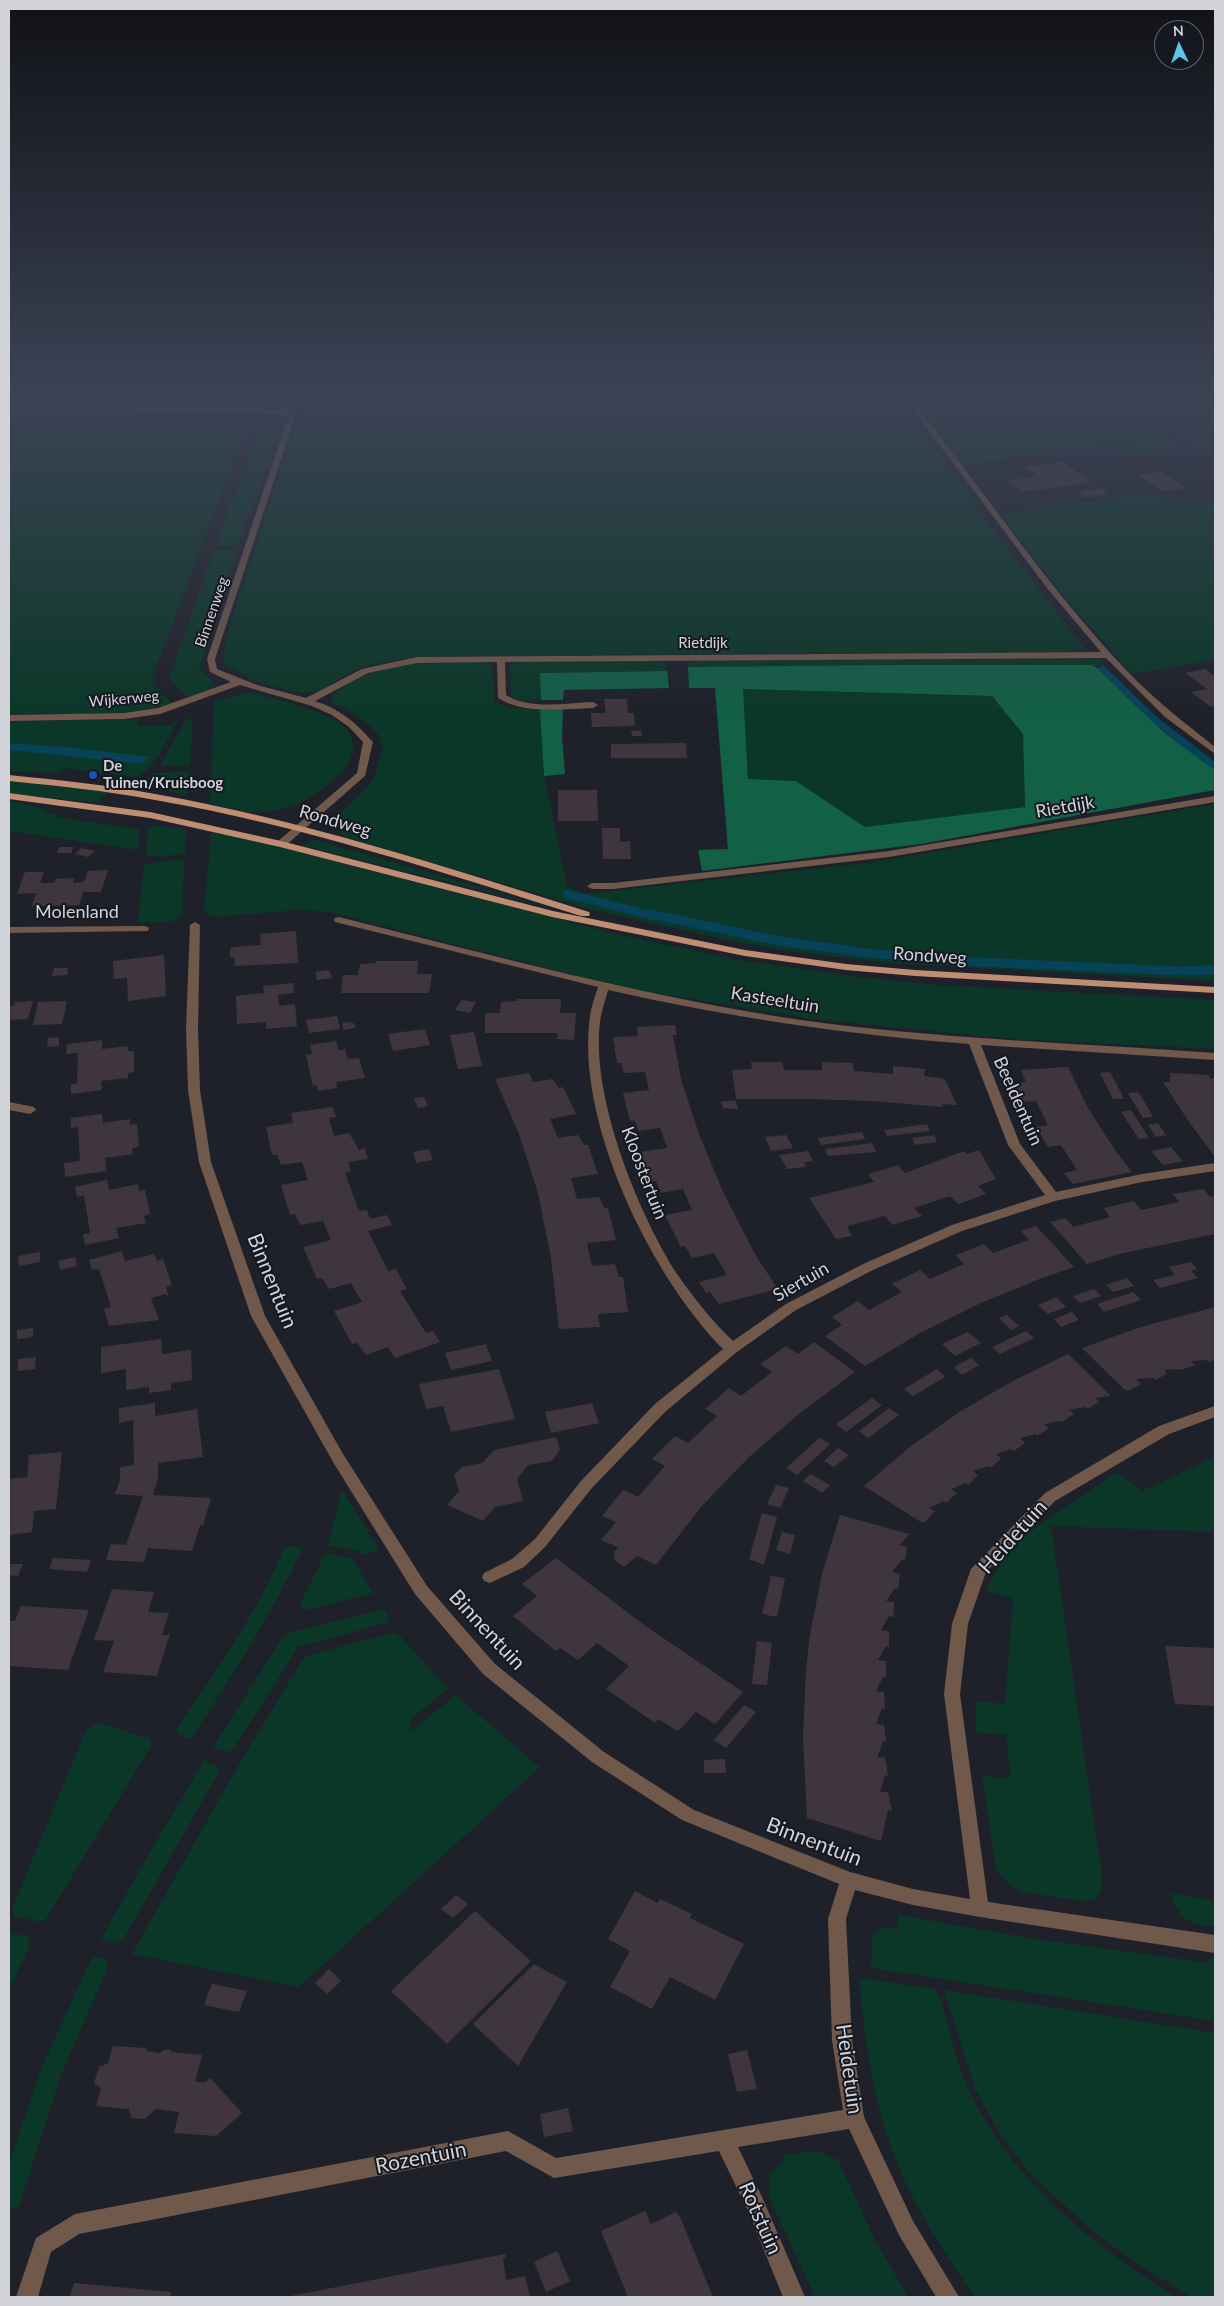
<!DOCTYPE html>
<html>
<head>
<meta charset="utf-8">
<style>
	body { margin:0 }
	#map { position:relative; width:1224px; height:2306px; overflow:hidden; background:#1f212a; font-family:Lato,sans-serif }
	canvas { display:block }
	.frame { position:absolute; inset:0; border:10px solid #d1d3d9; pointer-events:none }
	.north { position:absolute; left:1154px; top:20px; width:50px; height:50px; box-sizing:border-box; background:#161821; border:1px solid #61636b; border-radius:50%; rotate:357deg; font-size:14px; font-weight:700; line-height:20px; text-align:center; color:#d1d3d9 }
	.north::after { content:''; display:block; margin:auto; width:18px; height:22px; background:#5ac8e5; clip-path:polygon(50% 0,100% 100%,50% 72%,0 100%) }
</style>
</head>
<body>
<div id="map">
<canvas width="1224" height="2306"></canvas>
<div class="frame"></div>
<div class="north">N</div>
</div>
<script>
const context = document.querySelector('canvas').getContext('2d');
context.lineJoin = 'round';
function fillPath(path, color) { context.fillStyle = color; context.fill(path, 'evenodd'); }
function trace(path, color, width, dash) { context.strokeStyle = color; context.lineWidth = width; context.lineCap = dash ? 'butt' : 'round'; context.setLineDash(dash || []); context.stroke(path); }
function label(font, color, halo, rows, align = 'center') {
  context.font = font + ' Lato,sans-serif'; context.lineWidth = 4; context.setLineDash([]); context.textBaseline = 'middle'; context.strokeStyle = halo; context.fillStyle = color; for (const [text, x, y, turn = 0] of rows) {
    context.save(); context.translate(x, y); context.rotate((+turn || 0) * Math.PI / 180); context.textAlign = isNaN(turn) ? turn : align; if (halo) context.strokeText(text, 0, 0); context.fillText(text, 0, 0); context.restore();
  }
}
const built = new Path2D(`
	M9 399H257L256 402 9 403Z`);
const green = new Path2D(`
	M249 399H293L291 405 284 408H259V405H147L149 402 248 401Z
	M303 399H898L995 532 1085 649 1062 652 428 656 383 662 354 670 319 691 300 693 254 681 224 664 225 647 234 612 299 415 310 411 300 405Z
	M911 399H1215V458L1176 434 964 465Z
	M14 401H127L117 405H11Z
	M251 413 250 416 9 417V414Z
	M277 416 282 421 238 545 216 546 261 423 266 418Z
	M9 420 246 419 249 420 248 423H9Z
	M9 426H247L152 678 158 690 174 704C120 718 64 713 9 714Z
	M1166 438 1183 448 1124 456 1108 446Z
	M1155 492 1176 506 1215 500V660L1132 674 1061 592 1000 514Z
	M215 549H237L199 669 211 679 213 686 212 689 189 697 173 684 170 675Z
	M1090 659 1100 660 1104 666 688 667 687 664 694 661Z
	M658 661 665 664 667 671 540 673 541 700 520 701 511 697 510 665 519 662Z
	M437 662H487L492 665 494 700 507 707 540 710 544 776 567 886 585 894 868 863 1215 804V981L889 963 802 953 736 942 589 909 346 837 339 832 334 820 373 780 383 748 378 734 366 722 350 711 333 704 332 695C361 671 400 664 437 662Z
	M743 689 992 696 1023 734 1025 808 865 827 796 781 748 779Z
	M251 692C274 699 336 713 349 732 351 736 352 743 354 747 351 754 349 763 344 769 323 794 285 815 252 812 238 811 223 806 210 803L214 701Z
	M193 718 190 764 186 766H160L186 719Z
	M139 719 137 726H166L177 721C168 737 153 775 133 777L65 768 59 773 9 771V750L141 764 66 747 9 743V721Z
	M184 771 189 773 187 796 141 784 153 774Z
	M9 781 108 792 97 803 9 793Z
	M9 801 49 810 46 812 59 817 140 830 138 850 9 831Z
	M152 825 186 829 185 853 180 855 146 856 148 829Z
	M211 832 264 843 620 935 739 960 858 977 938 985 1215 1000V1049L1011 1039 814 1019 625 988 329 912 298 910 213 917 204 912Z
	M313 839 554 909 304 846Z
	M180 859 184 861 182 916 170 922 138 923 144 864Z
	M1215 1457V1532L1051 1526 1102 1876 1101 1892 1094 1900 1081 1901 1022 1892 1007 1883 996 1868 982 1776 1011 1778 1006 1735 976 1732V1701L1005 1704 1013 1599 985 1590 1003 1560 1027 1534 1117 1472 1142 1491Z
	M342 1490 379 1549 364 1555 358 1551 328 1545Z
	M285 1546 303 1548C271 1615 231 1677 191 1739L178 1734 177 1728C216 1670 258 1612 285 1546Z
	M325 1553 352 1558 373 1593 306 1610 301 1608 300 1604Z
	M384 1609 390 1620 386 1623 298 1647 233 1750 227 1752 213 1747 282 1638 289 1633Z
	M393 1633 400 1636 448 1689 409 1721 413 1731 455 1695 540 1767 299 1987 132 1954 242 1759 304 1658 309 1655Z
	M95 1724 101 1723 150 1739 151 1746 46 1919 40 1922 15 1916 12 1909 86 1730Z
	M204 1761 217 1766 219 1772 123 1940 117 1944 101 1939 153 1847Z
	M1170 1893 1215 1901V1927C1186 1923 1181 1921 1170 1893Z
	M899 1915 1029 1938 1209 1963V1956L1215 1957V2021L871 1968 872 1938 878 1929 886 1927 897 1929Z
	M9 1932 28 1937 30 1945 9 1990Z
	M92 1957 106 1959 108 1967 61 2075 19 2206 9 2211V2163L41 2069Z
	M859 1978 935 1989 940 1998C949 2027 955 2058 967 2086 1009 2179 1092 2245 1176 2297H975C948 2257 919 2215 900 2170 874 2108 865 2044 859 1978Z
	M944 1990 1215 2033V2297H1191L1138 2264 1100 2237 1031 2175 997 2129 975 2088Z
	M817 2151 838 2160 874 2238 908 2297H815L770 2199 769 2174 784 2161 785 2154Z`);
const forest = new Path2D(`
	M898 665H1092L1097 668 1165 733 1215 770V790L921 844 702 871 698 850 728 849 715 688H689L688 667ZM743 689 992 696 1023 734 1025 807 865 827 796 781 748 779Z
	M667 671 669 688 564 690 563 700H541L540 673Z
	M563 709 562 736 565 774 544 776 540 710Z`);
const water = new Path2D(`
	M1104 666 1157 717 1215 762V770C1172 741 1134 706 1097 668Z
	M9 743 66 747 150 757 141 764 9 750Z`);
const streamFar1 = new Path2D(`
	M567 894 654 916`);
const stream = new Path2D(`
	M649 914 780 941 867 953 977 962 1179 971 1215 970`);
const building = new Path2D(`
	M161 399H224V401H160Z
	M1063 462 1092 482 1022 492 1007 481 1038 476 1026 467Z
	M1162 472 1187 488 1163 491 1138 475Z
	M1101 488 1109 494 1087 498 1079 492Z
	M1205 669 1215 677V706L1211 707 1191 692 1207 689 1185 673Z
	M604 699H627L628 713H634L635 726 592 727 591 713H606Z
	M641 730 642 736H632L631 731Z
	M686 743 687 758H611V744Z
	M558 790H597L598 821H558Z
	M602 828H620V842L630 841 631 859H603Z
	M59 847H73L71 853H57Z
	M81 848 95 851 88 857 75 854Z
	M108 870 101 892H83L79 905 32 906 36 893 17 894 25 872H44L40 883H54L55 879 74 878 73 883 84 882 88 871Z
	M296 931 298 963 235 966 234 957H230V949L234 947 261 945 260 934Z
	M164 955 166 996 128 1001 127 978 114 979 113 961Z
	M376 961H418L417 974H432L429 993H341L343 975H358L360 964 376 963Z
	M54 968H68L67 975 52 976Z
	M329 970 332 978 317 980 315 972Z
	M293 983 294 993 278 995 279 1006 295 1004 297 1026 266 1029V1022L237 1024 236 996 264 993 263 986Z
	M517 999H561L560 1013H576L574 1040 557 1039 558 1033H485V1013H500L501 1002 518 1001Z
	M462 1000 476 1002 470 1013 455 1010Z
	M33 1001 28 1019 9 1020V1006H14L15 1002Z
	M67 1001 62 1024 33 1025 38 1002Z
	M337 1016 340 1029 309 1033 306 1020Z
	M350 1022 355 1024V1028L343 1030 342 1023Z
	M675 1025 677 1035H673L681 1079 699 1134 724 1194 756 1256 778 1289 719 1304 710 1292 706 1293 699 1282 727 1275 714 1253 692 1258 685 1246 681 1247 665 1215 692 1210 683 1189 661 1193 656 1181 651 1182 640 1152 667 1148 660 1128 639 1131 634 1120 630 1121 623 1093 649 1090 645 1072 624 1073 621 1063H617L613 1037 638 1036 637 1027Z
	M425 1029 430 1045 393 1051 388 1034Z
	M474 1032 482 1066 458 1069 450 1035Z
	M59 1037V1046L47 1047 48 1038Z
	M102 1040V1049L128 1046V1051H134V1072L128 1073V1078L101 1081 102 1090 71 1094V1084H77L78 1053 66 1054 67 1044Z
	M336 1041 338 1050 345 1049 348 1059 359 1058 365 1078 336 1082 337 1088 318 1091 317 1085 313 1086 306 1055 312 1054 310 1045Z
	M751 1062H782L784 1070H822V1062L853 1063 854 1071 893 1074V1066L925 1069 924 1076 945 1079 957 1105 943 1104 942 1107 873 1101 805 1099H736L732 1070 752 1069Z
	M1068 1067 1088 1108 1115 1150 1132 1172 1073 1184 1064 1173 1077 1170 1061 1145 1048 1147 1036 1127 1048 1125 1036 1101 1022 1102 1013 1083 1026 1082 1021 1070Z
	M1110 1072 1117 1085 1124 1099H1113L1100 1073Z
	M529 1073 533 1082 553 1079 559 1088 563 1087 576 1114 550 1119 558 1138 578 1135 584 1145H588L598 1174 571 1178 577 1199 599 1197 604 1208H608L616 1240 587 1243 592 1266 615 1264 619 1277H623L628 1312 598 1314 600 1327 559 1329 551 1258 538 1193 519 1134 495 1079Z
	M1170 1073 1208 1075 1210 1079 1215 1078V1157L1187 1119 1163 1082H1170Z
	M1138 1092 1146 1104 1153 1117 1143 1118 1128 1093Z
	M424 1097 428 1106 418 1108 414 1098Z
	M735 1100 738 1109 723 1108 721 1102Z
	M333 1107 336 1117 329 1118 334 1136 349 1133 359 1150 365 1148 368 1159 348 1162 351 1171 345 1173 359 1211 367 1210 370 1219 387 1215 392 1225 368 1231 388 1271 396 1269 407 1289 400 1291 426 1333 433 1331 440 1342 395 1358 388 1347 366 1355 357 1343 352 1344 334 1311 362 1302 351 1283 329 1289 322 1278 317 1279 303 1247 331 1240 323 1221 300 1225 295 1214 290 1215 281 1185 308 1180 302 1162 281 1165 277 1155H272L266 1127 293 1123 291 1113Z
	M1131 1110 1149 1138 1139 1139 1121 1112Z
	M102 1114 103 1123 130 1119V1125L137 1124 139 1147 132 1148 133 1154 105 1158 106 1171 65 1177 64 1163 80 1161 78 1127 71 1128V1118Z
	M1158 1123 1166 1135 1156 1137 1148 1125Z
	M927 1124 930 1131 887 1136 884 1130Z
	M862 1132 865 1139 821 1145 818 1138Z
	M786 1135 793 1148 771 1151 765 1137Z
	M934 1135 937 1142 915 1145 912 1138Z
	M872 1143 876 1152 828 1156 825 1149Z
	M1171 1147 1183 1161 1163 1165 1151 1151Z
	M429 1149 433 1160 416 1163 413 1152Z
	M979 1150 996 1179 978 1186 986 1194 958 1204 950 1196 914 1208 922 1216 892 1225 885 1216 847 1226 852 1236 836 1239 809 1198 874 1182 868 1174 898 1165 905 1173 964 1151 967 1154Z
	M808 1151 813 1161 804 1162 806 1167 787 1169 779 1155Z
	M107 1180 109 1190 138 1184 139 1191 145 1190 150 1214 144 1216 146 1223 116 1228 119 1238 85 1245 83 1234 90 1233 84 1195 77 1197 75 1187Z
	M1204 1189 1210 1197 1215 1196V1234L1119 1254 1087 1264 1050 1222 1066 1218 1073 1227 1110 1217 1104 1208 1134 1201 1141 1210 1179 1202 1173 1194Z
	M1036 1226 1074 1267 1042 1278 981 1303 922 1332 865 1366 825 1336 842 1325 832 1317 858 1301 869 1310 902 1292 892 1284 920 1270 930 1279 964 1264 956 1255 984 1244 993 1253 1029 1240 1021 1231Z
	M122 1251 125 1261 154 1254 157 1261 163 1259 172 1285 166 1287 169 1298 166 1294 151 1298 159 1320 109 1326 104 1309 111 1307 99 1269 92 1270 89 1260Z
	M40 1252V1262L19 1266 18 1256Z
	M75 1257 77 1266 60 1270 58 1261Z
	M1191 1262 1197 1269 1191 1271 1198 1278 1160 1288 1153 1280 1175 1275 1169 1267Z
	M1127 1278 1134 1286 1113 1292 1106 1285Z
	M1094 1289 1101 1296 1080 1303 1073 1296Z
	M1133 1292 1141 1300 1104 1312 1097 1304Z
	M1057 1297 1066 1307 1048 1314 1038 1305Z
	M1215 1307V1360L1209 1362 1207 1360 1191 1361 1195 1365 1181 1370 1180 1369 1164 1370 1167 1374 1155 1380 1153 1378 1136 1379 1141 1384 1128 1391 1124 1389 1082 1348 1141 1327Z
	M1072 1312 1079 1320 1061 1327 1054 1319Z
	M1007 1315 1019 1326 1011 1330 999 1318Z
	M33 1328V1337L17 1339V1330Z
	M1026 1331 1034 1338 1000 1354 992 1347Z
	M968 1332 981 1343 955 1356 942 1344Z
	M161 1339 162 1354 191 1350 192 1380 171 1383V1390L149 1393V1387L126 1390V1369L101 1373V1347Z
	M814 1342 855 1372 800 1413 749 1457 701 1507 656 1565 637 1556 624 1567 615 1561 614 1552 618 1547 601 1540 616 1522 602 1516 623 1490 638 1497 665 1466 652 1459 675 1436 688 1443 717 1416 705 1409 729 1388 741 1396 772 1372 760 1364 786 1346 798 1354Z
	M486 1344 492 1361 451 1370 445 1353Z
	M1068 1354 1111 1396 1095 1398 1099 1402 1087 1409 1085 1407 1069 1410 1074 1414 1062 1422 1060 1421 1044 1424 1049 1428 1037 1436 1036 1434 1020 1438 1025 1443 1014 1451 1011 1449 996 1454 1001 1458 991 1468 988 1466 973 1471 978 1475 968 1485 966 1483 951 1489 957 1493 946 1503 944 1501 929 1508 935 1511 925 1522H921L864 1486 911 1446 961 1411 1013 1381Z
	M36 1357 35 1369 18 1371V1359Z
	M971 1358 979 1365 962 1375 954 1367Z
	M499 1369 515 1419 451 1432 443 1406 426 1409 419 1384Z
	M937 1369 945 1377 913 1396 904 1389Z
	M872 1398 882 1405 846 1432 836 1424Z
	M155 1403V1416L197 1409 203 1457 158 1463V1478L153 1495 211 1498 203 1525H200L192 1551 148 1548 144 1562 106 1560 111 1544 126 1545 143 1496 115 1494 120 1480V1467L134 1465 133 1420 119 1423V1408Z
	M592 1403 599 1423 551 1433 545 1412Z
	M889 1408 899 1415 868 1438 859 1431Z
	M556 1437 560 1450 552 1461 528 1465 517 1479 523 1501 495 1507 483 1521 447 1505 459 1491 454 1475 462 1467 482 1463 494 1450Z
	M819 1438 830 1444 797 1475 786 1468Z
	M838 1448 849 1455 834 1467 824 1461Z
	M62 1452 56 1509 34 1511 32 1532 9 1535V1479L27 1477 29 1455Z
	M811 1474 830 1485 822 1493 803 1481Z
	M776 1485 789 1488 780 1508 767 1504Z
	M762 1513 777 1517 764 1565 749 1559Z
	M840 1515 909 1534 900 1545 907 1547 905 1561 902 1560 892 1572 900 1574 898 1589 895 1588 886 1601 894 1602V1608L893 1617 889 1616 881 1630 889 1631V1647L886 1646 878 1660 886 1661V1677H883L876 1691 884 1692 885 1709 882 1708 876 1724 884 1725 886 1742 883 1741 877 1758 885 1757 888 1776 885 1775 880 1792H888L892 1811 888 1810 881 1841 807 1818 803 1738 806 1669 810 1635 822 1574Z
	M782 1532 795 1535 790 1554 776 1550Z
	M53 1558 91 1560 87 1572 49 1569Z
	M556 1558 644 1625 743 1692 715 1724 696 1712 678 1731 658 1719 655 1723 606 1689 629 1666 597 1643 578 1660 560 1648 556 1651 513 1616 537 1596 522 1584Z
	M9 1564H23L18 1576 9 1575Z
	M771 1576 785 1578 777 1617 762 1614Z
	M112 1589 154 1592 148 1612 169 1613 162 1635H168L171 1630 157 1676 103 1672 114 1641 94 1640Z
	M21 1606 89 1610 68 1670 9 1666V1621H15Z
	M757 1641 772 1643 767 1685 752 1684Z
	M1165 1646 1215 1648V1706L1175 1704Z
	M744 1705 756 1712 726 1748 714 1740Z
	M725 1759 726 1773H704V1760Z
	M635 1891 657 1903 660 1899 692 1914 690 1918 744 1944 715 2000 670 1977 652 2009 610 1987 630 1951 608 1939Z
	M456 1895 468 1904 453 1918 441 1909Z
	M475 1911 531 1961 447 2044 391 1991Z
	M534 1964 567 1982 518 2066 473 2024Z
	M329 1969 341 1981 327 1994 315 1983Z
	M212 1984 247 1991 239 2012 204 2005Z
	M113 2046 145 2048 147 2051 160 2053 164 2050H171V2052L202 2055 195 2082H206L210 2078 242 2113 216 2136 174 2133 179 2112 156 2109 145 2119 131 2118 129 2109 96 2106 101 2088 94 2083 99 2067 108 2063Z
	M747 2050 757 2089 737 2092 728 2054Z
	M568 2108 573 2131 544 2137 540 2114Z
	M645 2211 651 2224 676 2212 680 2217 713 2297H628L601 2231Z
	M557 2251 570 2281 546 2292 534 2262Z
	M505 2254 506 2257 503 2258 506 2280 525 2276 530 2297H286Z
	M74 2283 171 2292 170 2297H70Z`);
const minor = new Path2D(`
	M295 399H301L297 407 285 412 295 417 215 659 217 669 257 685 306 698 362 669 417 657 1101 652 1047 588 905 399H911C984 490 1048 589 1129 673 1155 700 1185 723 1215 747V754L1165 717 1106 658 505 662 506 695C530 710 565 703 593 702L598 705 593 708C562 709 526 715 498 698L497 662 417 663 368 673 315 701C338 708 355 722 371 740L373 742 365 776 285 846 281 847 276 844 277 842 357 773 363 742 349 727 332 715 312 706 240 685 160 714 124 719 9 721V715L124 713 158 708 231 682 210 672 207 659 288 418 277 414 255 412 9 413V409L255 408 277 410 292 405Z
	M1215 796V802L889 857 613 889H592L587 886 592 883H613L889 851Z
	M339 917C492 955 645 997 801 1020 939 1039 1077 1043 1215 1053V1060L981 1045 1020 1144 1056 1192 1142 1174 1215 1163V1171L1142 1182 1055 1201 962 1231 873 1270 796 1310 737 1352 665 1412 591 1489 545 1547 524 1567 490 1583 484 1581 482 1577 484 1573 512 1559 535 1539 581 1481 655 1404 723 1349C651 1276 575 1121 590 1016 591 1007 595 997 598 987L335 922 334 920 335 918ZM608 990C727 1017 847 1035 969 1044L1008 1145 1045 1195 952 1225 863 1264 786 1304 733 1341C711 1320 692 1296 675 1271 636 1208 588 1090 601 1015 603 1007 606 998 608 990Z
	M195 922 200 925 198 1029 200 1090 211 1162 265 1316 343 1454 427 1586 495 1664 604 1752 694 1810 850 1872 913 1889 970 1899 944 1694 952 1624 971 1569 1045 1493 1159 1426 1215 1406V1417L1169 1434 1055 1501 986 1572 968 1624 960 1694 988 1902 1215 1935V1953L980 1917 913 1905 855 1890 846 1919 852 2040 864 2117 913 2221 959 2297H936L899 2235 849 2129 738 2147 762 2197 805 2297H783L748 2211 719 2151 554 2178 506 2151 79 2234 51 2252 38 2297H16L36 2238 75 2214 508 2131 556 2158 843 2110 832 2040 828 1919 839 1884 682 1820 592 1762 483 1674 415 1594 333 1462 251 1316 199 1162 188 1090 186 1029 190 925Z
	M144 926 148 927 149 929 148 931 9 933V927Z
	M9 1102 34 1107 36 1110 30 1114 9 1110Z`);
const major = new Path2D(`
	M9 775C58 780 107 785 155 794 303 820 446 867 589 912L590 914 589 916H581C441 872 300 825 155 800 107 791 58 786 9 781Z
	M9 793 150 812 281 841 553 911 745 950 846 964 915 970 1215 987V993L915 976 846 970 745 956 552 917 280 847 150 818 9 799Z`);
const markers = [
	[93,775,5,"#1a4fb4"]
];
const farStreetnames = [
	["Binnenweg",212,612,-71],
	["Rietdijk",703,643],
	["Wijkerweg",124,699,-5]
];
const farPoinames = [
	["De",103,766],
	["Tuinen/Kruisboog",103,783]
];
const streetNames = [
	["Rietdijk",1065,807,-10],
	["Rondweg",335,821,16],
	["Molenland",77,912],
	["Rondweg",930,956,4],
	["Kasteeltuin",775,1000,9],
	["Beeldentuin",1018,1101,66],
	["Kloostertuin",644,1173,69],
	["Siertuin",801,1282,-30]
];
const nearStreetnames = [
	["Binnentuin",272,1281,68],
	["Heidetuin",1013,1537,-48],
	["Binnentuin",487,1630,47],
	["Binnentuin",814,1842,21],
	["Heidetuin",849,2069,82],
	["Rozentuin",421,2158,-11],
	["Rotstuin",760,2218,66]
];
fillPath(built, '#262937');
fillPath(green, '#0a3727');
fillPath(forest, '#126046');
fillPath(water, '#064359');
trace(streamFar1, '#064359', 8);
trace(stream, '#064359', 9);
fillPath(building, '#3f363d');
fillPath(minor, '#70584b');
fillPath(major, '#bf8e72');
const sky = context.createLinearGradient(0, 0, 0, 722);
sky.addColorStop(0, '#111217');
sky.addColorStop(0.55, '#3c4355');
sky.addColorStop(1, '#3c435500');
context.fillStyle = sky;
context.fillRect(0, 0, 1224, 722);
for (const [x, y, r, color] of markers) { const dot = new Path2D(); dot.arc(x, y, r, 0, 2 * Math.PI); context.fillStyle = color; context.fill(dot); trace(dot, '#161821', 2); }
label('15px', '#d1d3d9', '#161821', farStreetnames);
label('bold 15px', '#d1d3d9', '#161821', farPoinames, 'left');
label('18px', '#d1d3d9', '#161821', streetNames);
label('21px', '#d1d3d9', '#161821', nearStreetnames);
</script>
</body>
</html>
